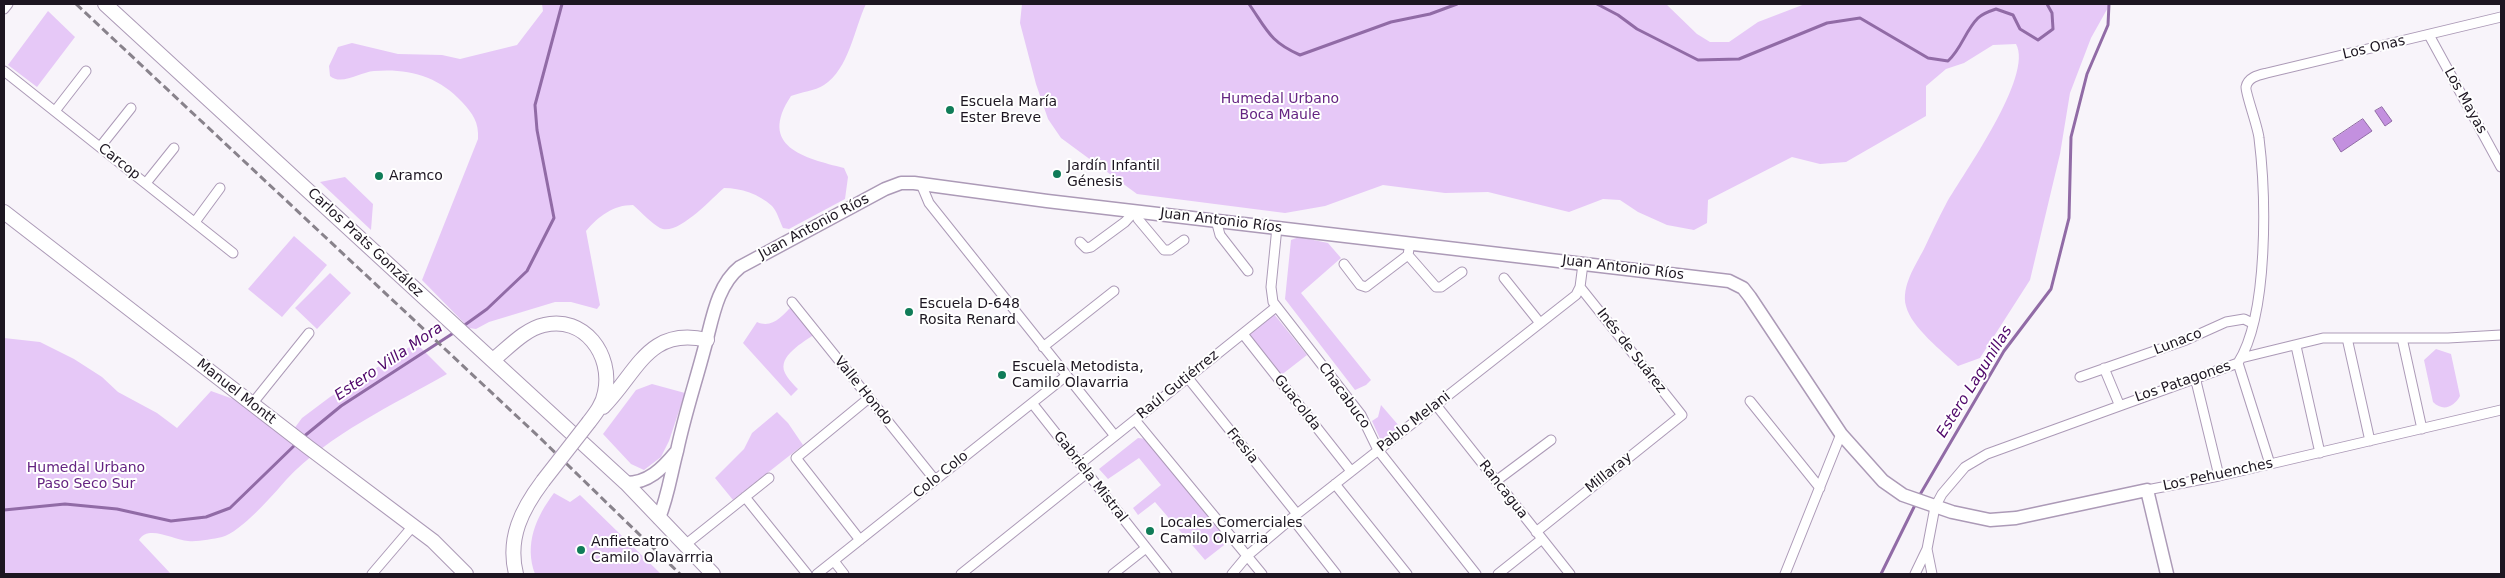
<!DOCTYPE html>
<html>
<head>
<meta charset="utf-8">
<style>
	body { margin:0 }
	#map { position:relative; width:2505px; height:578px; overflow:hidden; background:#f8f4fa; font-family:"DejaVu Sans",sans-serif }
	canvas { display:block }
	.frame { position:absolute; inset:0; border:5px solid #1d1621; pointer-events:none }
</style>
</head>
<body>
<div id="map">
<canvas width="2505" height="578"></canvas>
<div class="frame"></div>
</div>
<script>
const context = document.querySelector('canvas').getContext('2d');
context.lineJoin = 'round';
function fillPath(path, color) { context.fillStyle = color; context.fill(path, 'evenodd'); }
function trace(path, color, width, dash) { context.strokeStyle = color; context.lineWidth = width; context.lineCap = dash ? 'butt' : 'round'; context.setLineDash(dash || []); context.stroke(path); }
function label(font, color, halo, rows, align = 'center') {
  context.font = font + ' "DejaVu Sans",sans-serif'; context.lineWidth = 4; context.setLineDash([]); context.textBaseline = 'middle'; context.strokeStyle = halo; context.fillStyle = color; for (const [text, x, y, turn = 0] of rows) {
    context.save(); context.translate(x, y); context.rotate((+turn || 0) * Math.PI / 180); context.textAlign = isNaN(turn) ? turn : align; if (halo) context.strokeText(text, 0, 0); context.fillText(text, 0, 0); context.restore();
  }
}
const green = new Path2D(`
	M542 4H866C854 29 849 69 824 85 815 91 801 92 791 96 757 147 805 158 844 168L848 177 845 199 789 229 783 228C780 222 777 211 772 206 759 194 741 188 724 188 711 199 677 237 660 228 651 223 641 212 633 205 613 205 599 216 586 231L600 305 597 309 571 302H555L489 322 476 329 469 328 422 280 478 139C479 122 473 114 462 102 439 76 407 68 374 71 360 72 342 86 330 76L329 66 338 47 352 43 398 54 442 55 460 59 517 45 543 11Z
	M1022 4H1666L1697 34 1710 42H1729L1758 22 1805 4H2110L2091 38 2070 93 2060 154 2030 280 1980 358 1958 366C1943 352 1911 327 1906 306 1901 287 1915 266 1924 249 1931 234 1938 219 1946 204 1963 174 2034 76 2016 44L1993 45 1964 63 1946 69 1926 86V116L1846 162 1820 164 1792 157 1708 200 1707 223 1694 230 1667 225 1638 212 1620 200 1603 199 1569 212 1488 192 1445 193 1383 185 1325 206 1285 213 1137 194 1061 138 1048 119 1036 84 1020 23Z
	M48 11 75 37 37 87 8 65Z
	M345 177 373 204 371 230 320 182Z
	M294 236 327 265 282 317 248 289Z
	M1299 237 1328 243 1341 258 1301 293 1371 380 1366 385 1355 390 1285 299 1291 240Z
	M330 273 351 293 317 329 295 308Z
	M792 306 815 334C804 342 777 356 785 373 788 379 794 385 798 389L791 396 743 343 757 322C772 329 782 316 792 306Z
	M1274 314 1307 355 1280 376 1248 335Z
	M4 338 40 342 74 359 102 377 118 392 157 413 177 428 211 391 236 400 269 426 288 437 302 418 330 397 416 343 447 374C393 405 329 434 286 480 273 495 241 532 222 537 212 539 198 542 188 541 174 540 148 524 139 540L171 574H4Z
	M2436 349 2451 354 2460 396C2454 407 2443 412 2433 402L2424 360Z
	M652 384 685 393 669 441 661 457 644 470 631 464 603 434 636 390Z
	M1381 405 1400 427 1381 441 1372 421 1378 417Z
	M777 412 788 423 803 445 733 500 715 478 744 449 752 433Z
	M1138 438 1148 439 1228 542 1205 560 1155 502 1138 515 1133 508 1161 485 1139 458 1108 479 1099 469Z
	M554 493 570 502 580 495 661 574H535C524 544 536 517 554 493Z`);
const water = new Path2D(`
	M2382 107 2392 121 2385 126 2375 111Z
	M2363 119 2372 131 2341 152 2333 139Z`);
const stream = new Path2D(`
	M1249 4C1267 30 1270 42 1300 55L1391 22 1430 14 1457 4
	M1597 4 1618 15 1637 29 1698 60 1739 59 1827 23 1860 18 1928 58 1948 61C1962 48 1965 31 1978 18 1982 14 1990 11 1996 9L2013 15 2020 29 2038 40 2053 29 2052 13 2047 4
	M462 327 487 309 527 271 554 218 537 130 535 105 562 4
	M302 438 341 406 455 332
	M1918 498 2004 351 2051 289 2069 218 2071 137 2087 74 2108 25 2109 4
	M4 510 65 504 117 509 171 521 206 517 230 508 298 442
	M1881 574 1916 503`);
const street = new Path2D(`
	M4 9 8 4
	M2429 35 2501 167
	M4 71 233 253
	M55 111 86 71
	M100 147 131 108
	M146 183 174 148
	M921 184 929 203 1115 436
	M1135 211 1138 219 1164 250H1170L1184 240
	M1216 220 1220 235 1248 271
	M195 222 220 188
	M1277 227 1271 287 1273 302 1361 415 1378 450 1476 574
	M1080 242 1086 248 1091 247 1125 222 1135 211
	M1408 255 1436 287H1441L1462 272
	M1344 264 1360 285 1366 287 1408 255 1410 243
	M1504 278 1540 323
	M792 302 935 480
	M1243 334 1351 471
	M2347 338 2370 441
	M2402 338 2422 429
	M2296 346 2320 453
	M1043 347 1114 291
	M2241 358 2323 338H2448L2501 335
	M2238 363 2270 464
	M2104 368 2119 404
	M2080 377 2186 340 2226 322 2244 319 2252 323
	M2195 377 2219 476
	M1188 378 1297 514
	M1750 401 1820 488
	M1032 403 1167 574
	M252 404 309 333
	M1436 405 1570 574
	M1135 420 1262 574
	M1080 464 1276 307
	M1496 481 1551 440
	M1335 484 1407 574
	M2147 490 2219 476 2501 410
	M745 497 807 574
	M1292 518 1336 574
	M1536 532 1682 415 1580 287
	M860 540 796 458 869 398
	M685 545 769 478
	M1927 549 1932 574
	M834 561 844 574
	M372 574 413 526
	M817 574 1066 376
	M961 574 1087 473
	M1113 574 1146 548
	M1232 574 1247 556 1292 518 1576 295 1580 287 1583 264
	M1498 574 1542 539
	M1785 574 1841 434
	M1915 574 1927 549 1935 507 1942 494 1965 467 1987 454 2238 363C2269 314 2266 195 2259 138 2258 127 2245 92 2246 87 2248 77 2259 75 2267 73L2501 17`);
const secondary = new Path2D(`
	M626 483C648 483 662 469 676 452
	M659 518C668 496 671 473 677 451 684 417 695 384 704 350 712 322 716 286 740 267L885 189 901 183H914L1047 201 1729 281 1743 288 1750 297 1841 434 1883 481 1903 495 1952 512 1990 520 2016 518 2147 490 2167 574`);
const primary = new Path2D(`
	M105 4 626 483 713 574
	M4 212 308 447 433 541 466 574
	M493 360C508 348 525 329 544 325 584 315 613 355 605 392 603 404 596 413 589 422
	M603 407C637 373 648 326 707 340
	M516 574C507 538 522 509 543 481`);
const rail = new Path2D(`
	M76 4 538 436 680 574`);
const primaryBridge = new Path2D(`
	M543 481 589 422`);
const markers = [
	[950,110,5,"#107c58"],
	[1057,174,5,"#107c58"],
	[379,176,5,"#107c58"],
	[909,312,5,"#107c58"],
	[1002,375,5,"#107c58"],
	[1150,531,5,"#107c58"],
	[581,550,5,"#107c58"]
];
const streetNames = [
	["Los Onas",2374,48,-13],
	["Los Mayas",2465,101,61],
	["Carcop",119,162,38],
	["Juan Antonio Ríos",1221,221,7],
	["Juan Antonio Ríos",814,227,-28],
	["Carlos Prats González",365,243,43],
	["Juan Antonio Ríos",1623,268,7],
	["Lunaco",2178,342,-21],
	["Inés de Suárez",1631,351,52],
	["Los Patagones",2183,382,-19],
	["Raúl Gutiérrez",1178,385,-39],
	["Valle Hondo",863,391,51],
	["Manuel Montt",236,392,38],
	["Chacabuco",1344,396,54],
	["Guacolda",1297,403,52],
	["Pablo Melani",1414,422,-38],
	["Fresia",1242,446,51],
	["Millaray",1609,473,-39],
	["Colo Colo",941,475,-39],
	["Los Pehuenches",2218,475,-12],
	["Gabriela Mistral",1090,477,52],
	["Rancagua",1503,490,52]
];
const parkNames = [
	["Humedal Urbano",1280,99],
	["Boca Maule",1280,115],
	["Humedal Urbano",86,468],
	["Paso Seco Sur",86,484]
];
const poiNames = [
	["Escuela María",960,102],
	["Ester Breve",960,118],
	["Jardín Infantil",1067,166],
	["Génesis",1067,182],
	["Aramco",389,176],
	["Escuela D-648",919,304],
	["Rosita Renard",919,320],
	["Escuela Metodista,",1012,367],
	["Camilo Olavarria",1012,383],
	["Locales Comerciales",1160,523],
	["Camilo Olvarria",1160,539],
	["Anfieteatro",591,542],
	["Camilo Olavarrria",591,558]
];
const waterNames = [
	["Estero Villa Mora",389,362,-34],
	["Estero Lagunillas",1975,382,-58]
];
fillPath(green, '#e6c8f7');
fillPath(water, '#c390df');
trace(water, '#916ba6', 1);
trace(stream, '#916ba6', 3);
trace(street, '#ac9ab7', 11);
trace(secondary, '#ac9ab7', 15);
trace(primary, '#ac9ab7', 16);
trace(street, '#fff', 9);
trace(secondary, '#fff', 12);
trace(primary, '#fff', 14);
trace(rail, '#88828b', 3, [8, 4]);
trace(primaryBridge, '#ac9ab7', 16, []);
trace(primaryBridge, '#fff', 14);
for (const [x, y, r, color] of markers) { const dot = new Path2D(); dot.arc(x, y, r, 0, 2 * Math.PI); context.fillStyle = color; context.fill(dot); trace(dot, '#fff', 2); }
label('14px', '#1d1621', '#fff', streetNames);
label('14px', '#652482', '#fff', parkNames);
label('14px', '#1d1621', '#fff', poiNames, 'left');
label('italic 15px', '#4f066a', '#fff', waterNames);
</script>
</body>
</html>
